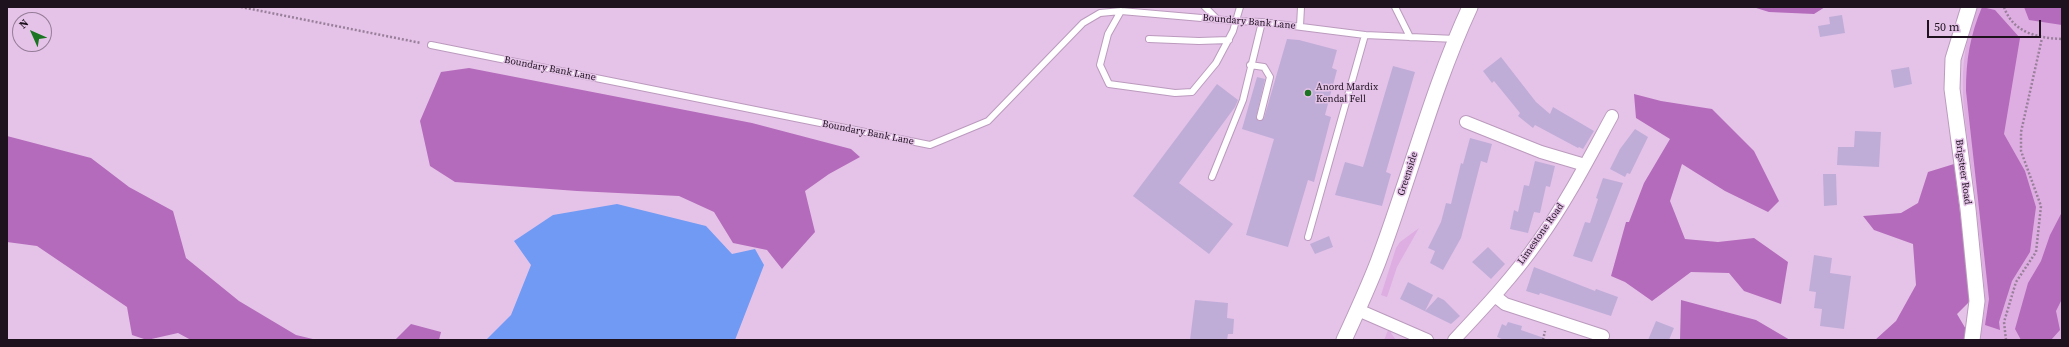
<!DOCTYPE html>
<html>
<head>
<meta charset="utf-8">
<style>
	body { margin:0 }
	#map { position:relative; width:2069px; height:347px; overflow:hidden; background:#e5c3e8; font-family:"Source Serif 4",serif }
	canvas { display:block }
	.frame { position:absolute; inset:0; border:8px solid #1e121f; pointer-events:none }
	.north { position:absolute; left:12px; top:12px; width:40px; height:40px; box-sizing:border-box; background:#e5c3e8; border:1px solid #957c98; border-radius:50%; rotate:315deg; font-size:11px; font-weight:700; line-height:16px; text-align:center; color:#1e121f }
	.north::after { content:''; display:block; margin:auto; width:14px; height:18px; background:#1b7421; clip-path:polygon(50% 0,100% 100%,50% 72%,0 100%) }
	.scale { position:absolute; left:1927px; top:20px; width:114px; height:18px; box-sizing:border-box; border:2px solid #1e121f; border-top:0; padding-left:5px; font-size:12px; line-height:14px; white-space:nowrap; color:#1e121f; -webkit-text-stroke:3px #e5c3e8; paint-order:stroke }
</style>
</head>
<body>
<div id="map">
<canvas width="2069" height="347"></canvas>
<div class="frame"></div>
<div class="north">N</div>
<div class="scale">50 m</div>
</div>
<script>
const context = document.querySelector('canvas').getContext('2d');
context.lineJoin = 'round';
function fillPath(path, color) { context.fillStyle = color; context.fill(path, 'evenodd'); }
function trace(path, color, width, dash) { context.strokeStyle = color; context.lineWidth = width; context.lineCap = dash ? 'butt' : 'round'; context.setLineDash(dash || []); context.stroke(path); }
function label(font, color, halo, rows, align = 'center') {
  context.font = font + ' "Source Serif 4",serif'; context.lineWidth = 3; context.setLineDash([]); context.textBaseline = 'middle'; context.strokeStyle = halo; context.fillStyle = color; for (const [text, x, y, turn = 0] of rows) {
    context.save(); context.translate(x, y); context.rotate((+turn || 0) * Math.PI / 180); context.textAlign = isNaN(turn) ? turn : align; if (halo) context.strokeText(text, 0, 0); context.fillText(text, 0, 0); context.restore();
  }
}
const green = new Path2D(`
	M1977 7H2062V340H1981C1980 326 1986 312 1985 298 1982 259 1978 219 1973 180 1965 115 1953 71 1977 7Z
	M1419 228 1397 267 1387 297 1381 295 1396 248 1400 242Z
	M1389 328 1391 329V333L1396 340H1384Z`);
const forest = new Path2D(`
	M1753 7H1825L1814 14 1769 12Z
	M1982 7 1995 10 2020 38 2004 134 2025 171 2036 207 2030 252 2012 281 1999 322 2000 330 1985 325 1989 299 1966 91C1966 59 1970 36 1982 7Z
	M2024 7H2062V25L2029 20Z
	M469 68 752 123 851 149 860 157 829 174 805 191 815 232 782 269 767 250 733 243 714 212 679 196 577 191 455 182 430 166 420 121 441 72Z
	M1634 94 1661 101 1712 109 1754 151 1779 201 1768 212 1725 191 1682 164 1670 201 1685 239 1718 242 1754 238 1788 262 1781 304 1744 291 1729 273 1691 272 1652 301 1625 282 1611 276 1626 222H1629L1644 183 1670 139 1636 118Z
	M7 136 91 158 129 187 173 211 186 258 239 301 296 335 317 340H191L178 333 147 340 132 335 127 307 37 246 7 242Z
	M1954 164 1971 300 1957 314 1967 331 1964 340H1875L1896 321 1916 285 1913 244 1874 230 1863 216 1901 213 1918 203 1928 172Z
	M2062 212V299L2056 311 2060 330 2051 340H2021L2015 329 2028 283 2041 261 2050 235Z
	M1681 300 1756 320 1790 340H1680Z
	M411 324 441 332 439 340H395Z`);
const water = new Path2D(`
	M617 204 706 226 732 254 755 249 764 265 735 340H486L511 315 531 265 514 241 553 215Z`);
const building = new Path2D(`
	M1842 15 1845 33 1820 37 1818 26 1830 24 1829 17Z
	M1287 39 1299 40 1337 50 1332 68 1337 70 1325 115 1331 117 1314 182 1308 180 1288 247 1246 235 1274 139 1242 129 1257 77 1265 79 1256 118 1259 121 1264 118Z
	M1501 57 1536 102 1550 114 1553 107 1594 131 1583 149 1579 147 1578 148 1535 125 1533 128 1518 116 1520 113 1494 81 1492 83 1483 71Z
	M1393 66 1415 72 1386 172 1391 174 1382 206 1335 195 1345 162 1363 167Z
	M1909 67 1912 84 1894 88 1891 70Z
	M1217 84 1238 100 1235 107 1179 183 1233 224 1209 254 1133 196Z
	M1635 129 1648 137 1630 174 1627 173 1625 177 1610 169 1620 149Z
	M1855 131 1881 132 1879 167 1837 165 1838 147H1854Z
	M1470 138 1492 144 1487 163 1481 161 1461 238 1443 270 1430 263 1435 251 1428 248 1441 222 1446 203 1451 204 1461 163 1463 164Z
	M1535 161 1555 166 1550 187 1546 186 1540 213 1534 212 1528 233 1510 229 1514 210 1518 212 1524 185 1529 186Z
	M1823 174H1836L1837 205 1824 206Z
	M1603 178 1623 183 1592 262 1573 256 1585 222 1590 223 1598 199 1596 198Z
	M1329 236 1333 247 1315 254 1310 244Z
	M1488 247 1505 264 1491 279 1472 262Z
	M1814 255 1832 258 1830 273 1851 276 1844 329 1820 326 1822 309 1814 308 1816 292 1809 291Z
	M1534 267 1595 291 1596 289 1618 297 1611 316 1540 293 1539 295 1526 291Z
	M1408 282 1433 295 1425 311 1438 297 1444 300 1460 316 1451 324 1400 299Z
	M1195 300 1228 303 1227 318 1234 319 1233 334H1228L1227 340H1190Z
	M1656 321 1674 328 1669 340H1648Z
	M1508 322 1522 326 1521 330 1544 338 1543 340H1504L1497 337 1502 324 1506 326Z`);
const path = new Path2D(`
	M241 7 421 43
	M2004 7C2013 33 2038 38 2062 39
	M1543 340 1545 331
	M2006 340 2004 322 2016 282 2036 252 2041 206 2021 151V132L2042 38`);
const service = new Path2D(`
	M1205 7 1217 19
	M1395 7 1410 37
	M1121 11 1108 34 1100 65 1109 84 1175 93 1192 92 1216 63 1233 31 1240 7
	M1300 26 1301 7
	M1149 39 1199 41 1229 40
	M431 45 930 145 988 121 1083 23 1100 13 1121 11 1236 21 1262 22 1365 35 1456 39
	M1250 65 1264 67 1270 77 1260 117
	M1212 177 1243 100 1262 22
	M1308 237 1365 35`);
const minor = new Path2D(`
	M1466 122 1541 152 1585 165
	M1495 296 1505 304 1603 336
	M1358 310 1427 340
	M1454 340C1484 308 1514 276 1539 240 1567 201 1589 158 1612 116`);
const tertiary = new Path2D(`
	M1969 7 1953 59 1952 89 1968 209 1977 301 1972 340
	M1344 340C1356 314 1368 288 1378 262 1410 177 1432 89 1470 7`);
const markers = [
	[1308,93,4,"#1b7421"]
];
const streetNames = [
	["Boundary Bank Lane",1249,22,5],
	["Boundary Bank Lane",550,69,11],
	["Boundary Bank Lane",868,133,11],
	["Brigsteer Road",1963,172,82],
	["Greenside",1408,174,-72],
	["Limestone Road",1541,234,-55]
];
const poiNames = [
	["Anord Mardix",1316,87],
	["Kendal Fell",1316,99]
];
fillPath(green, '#deaee2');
fillPath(forest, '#b46bbb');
fillPath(water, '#709af4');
fillPath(building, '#bfadd8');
trace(service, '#bb9abe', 8);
trace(minor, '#bb9abe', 14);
trace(tertiary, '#bb9abe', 17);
trace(path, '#987f9a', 2.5, [2, 2]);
trace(service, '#fff', 6);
trace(minor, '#fff', 12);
trace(tertiary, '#fff', 15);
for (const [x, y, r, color] of markers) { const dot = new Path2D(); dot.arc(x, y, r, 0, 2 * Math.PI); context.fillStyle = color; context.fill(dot); trace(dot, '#e5c3e8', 1.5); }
label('10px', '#1e121f', '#e5c3e8', streetNames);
label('10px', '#1e121f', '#e5c3e8', poiNames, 'left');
</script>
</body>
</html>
